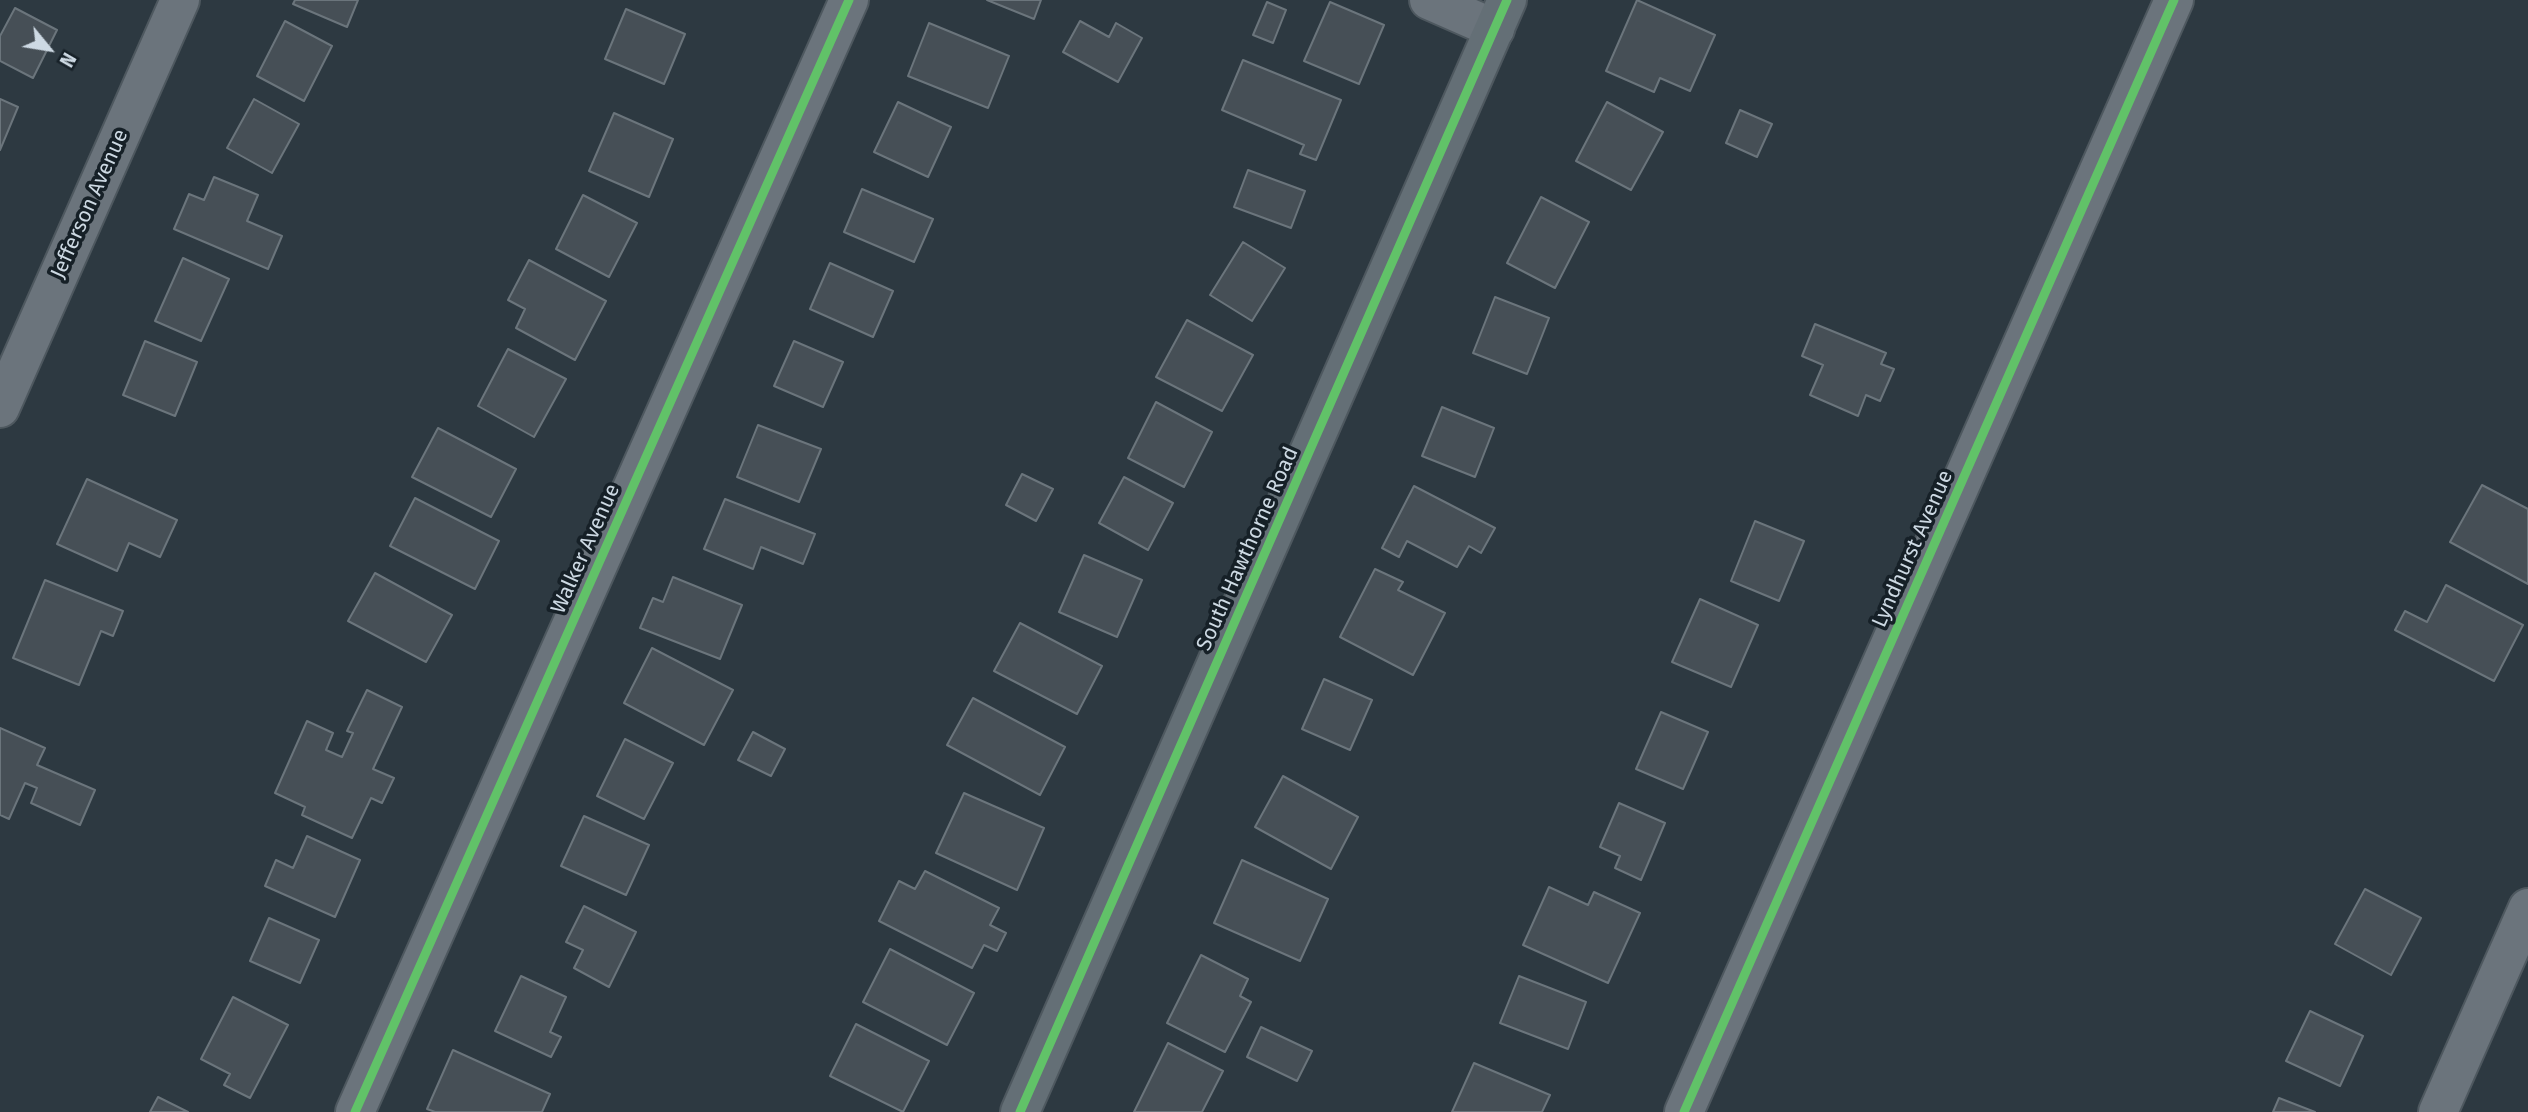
<!DOCTYPE html>
<html>
<head>
<meta charset="utf-8">
<style>
	body { margin:0 }
	#map { position:relative; width:2528px; height:1112px; overflow:hidden; background:#2d3941; font-family:"Fira Sans",sans-serif }
	canvas { display:block }
	.north { position:absolute; left:14px; top:14px; width:70px; height:70px; -webkit-text-stroke:5px #162027; paint-order:stroke; rotate:120deg; font-size:19px; font-weight:700; line-height:28px; text-align:center; color:#cdd9e3 }
	.north::after { content:''; display:block; margin:auto; width:24px; height:32px; background:#cdd9e3; clip-path:polygon(50% 0,100% 100%,50% 72%,0 100%) }
</style>
</head>
<body>
<div id="map">
<canvas width="2528" height="1112"></canvas>
<div class="north">N</div>
</div>
<script>
const context = document.querySelector('canvas').getContext('2d');
context.lineJoin = 'round';
function fillPath(path, color) { context.fillStyle = color; context.fill(path, 'evenodd'); }
function trace(path, color, width, dash) { context.strokeStyle = color; context.lineWidth = width; context.lineCap = dash ? 'butt' : 'round'; context.setLineDash(dash || []); context.stroke(path); }
function label(font, color, halo, rows, align = 'center') {
  context.font = font + ' "Fira Sans",sans-serif'; context.lineWidth = 7; context.setLineDash([]); context.textBaseline = 'middle'; context.strokeStyle = halo; context.fillStyle = color; for (const [text, x, y, turn = 0] of rows) {
    context.save(); context.translate(x, y); context.rotate((+turn || 0) * Math.PI / 180); context.textAlign = isNaN(turn) ? turn : align; if (halo) context.strokeText(text, 0, 0); context.fillText(text, 0, 0); context.restore();
  }
}
const building = new Path2D(`
	M295 0H358L347 27 293 4Z
	M987 0H1041L1034 19Z
	M1637 0 1715 35 1690 91 1660 78 1654 92 1606 71Z
	M1267 2 1286 10 1273 43 1253 35Z
	M1330 2 1384 25 1359 84 1304 61Z
	M15 8 57 30 33 78 0 61V36Z
	M626 9 685 34 664 84 605 59Z
	M285 21 332 46 304 101 257 76Z
	M1080 21 1109 37 1116 23 1142 38 1118 82 1063 52Z
	M929 23 1009 56 988 108 908 76Z
	M1243 60 1341 100 1316 160 1300 154 1304 145 1222 110Z
	M0 99 18 107 0 150Z
	M254 99 299 124 272 173 227 148Z
	M898 102 951 127 928 177 874 152Z
	M1607 102 1663 132 1631 190 1576 161Z
	M1740 110 1772 124 1757 157 1726 143Z
	M614 113 673 139 649 197 589 171Z
	M1248 170 1305 191 1291 228 1234 207Z
	M214 177 258 195 247 221 282 236 268 269 174 229 189 194 204 200Z
	M862 189 933 219 914 262 844 232Z
	M583 195 637 223 609 277 556 249Z
	M1541 197 1589 222 1555 288 1507 263Z
	M1243 242 1285 268 1252 321 1210 295Z
	M183 258 229 279 201 341 155 321Z
	M529 260 606 301 575 360 516 328 525 309 508 300Z
	M830 263 893 291 873 337 810 309Z
	M1495 297 1549 318 1527 374 1473 353Z
	M1187 320 1253 355 1222 411 1156 377Z
	M1815 324 1886 353 1881 364 1894 369 1880 401 1866 395 1858 416 1810 395 1823 365 1802 356Z
	M145 341 197 362 175 416 123 395Z
	M794 341 843 362 823 407 774 386Z
	M508 349 566 379 534 437 478 406Z
	M1156 402 1212 432 1184 487 1128 458Z
	M1442 407 1494 428 1475 477 1422 456Z
	M758 425 821 449 799 502 737 477Z
	M438 428 516 469 491 517 412 477Z
	M1022 474 1053 489 1036 521 1006 505Z
	M1124 477 1173 503 1148 550 1099 523Z
	M87 479 177 520 160 557 129 543 117 571 57 544Z
	M2482 485 2528 509V584L2450 542Z
	M1414 486 1495 528 1481 553 1469 546 1457 567 1407 541 1399 557 1382 548Z
	M415 498 499 541 475 589 390 546Z
	M725 499 815 534 803 564 761 547 753 569 704 549Z
	M1755 521 1804 541 1779 601 1731 581Z
	M1084 555 1142 580 1117 637 1059 612Z
	M1375 569 1403 582 1398 590 1445 613 1413 675 1340 637Z
	M375 573 452 615 426 662 348 621Z
	M673 577 742 605 720 659 640 628 653 598 663 602Z
	M45 580 123 611 113 636 101 631 79 685 13 658Z
	M2446 585 2523 625 2494 681 2395 630 2405 611 2427 622Z
	M1700 599 1758 625 1731 687 1672 662Z
	M1020 623 1102 666 1077 714 994 671Z
	M652 648 733 690 704 745 624 703Z
	M1324 679 1372 700 1350 750 1302 729Z
	M367 690 402 707 373 769 394 778 382 803 371 798 352 838 302 815 305 807 275 793 307 721 333 733 326 750 342 757 353 733 347 731Z
	M973 698 1065 747 1040 795 947 745Z
	M1661 712 1708 732 1683 789 1636 769Z
	M0 728 45 748 37 765 95 790 80 825 31 803 37 788 25 783 9 819 0 815Z
	M753 732 785 749 771 776 738 760Z
	M625 739 673 763 644 819 597 796Z
	M1283 776 1358 817 1331 869 1255 827Z
	M964 793 1044 828 1017 890 936 853Z
	M1619 803 1665 823 1641 880 1615 868 1620 856 1600 847Z
	M584 816 649 845 626 895 561 866Z
	M307 836 360 860 335 917 265 886 276 860 293 868Z
	M1242 860 1328 899 1300 961 1214 923Z
	M925 871 999 908 990 925 1006 933 997 951 984 945 972 968 879 921 899 881 915 889Z
	M1549 887 1588 905 1594 892 1640 913 1608 983 1523 945Z
	M2365 889 2421 918 2391 975 2335 944Z
	M584 906 636 932 609 987 574 968 583 950 566 942Z
	M269 918 319 940 300 983 250 961Z
	M890 949 974 993 947 1045 863 1002Z
	M1201 955 1248 979 1240 996 1251 1002 1225 1052 1167 1023Z
	M521 976 566 997 550 1032 561 1037 551 1057 495 1031Z
	M1519 976 1586 1002 1568 1049 1500 1023Z
	M233 997 288 1025 250 1098 224 1085 230 1074 201 1059Z
	M2310 1011 2363 1036 2340 1086 2286 1061Z
	M856 1024 929 1061 903 1112 830 1076Z
	M1261 1027 1312 1051 1297 1081 1247 1057Z
	M1168 1043 1223 1071 1202 1112H1134Z
	M453 1050 550 1094 542 1112H435L427 1109Z
	M1474 1063 1550 1095 1542 1112H1452Z
	M158 1097 188 1112H150Z
	M2279 1098 2315 1112H2273Z`);
const street = new Path2D(`
	M1429 0 1495 29
	M0 408 180 0
	M355 1112 849 0
	M1684 1112 2174 0
	M2438 1112 2528 908`);
const secondary = new Path2D(`
	M1020 1112 1507 0`);
const cycleway = new Path2D(`
	M355 1112 849 0
	M1020 1112 1507 0
	M1684 1112 2174 0`);
const streetNames = [
	["Jefferson Avenue",90,204,-66],
	["Walker Avenue",586,549,-66],
	["South Hawthorne Road",1248,549,-66],
	["Lyndhurst Avenue",1913,549,-66]
];
fillPath(building, '#464f56');
trace(building, '#6b757c', 2);
trace(street, '#4e585f', 42);
trace(secondary, '#4e585f', 42);
trace(street, '#6b747c', 38);
trace(secondary, '#646f76', 38);
trace(cycleway, '#61c268', 9);
label('21px', '#cdd9e3', '#162027', streetNames);
</script>
</body>
</html>
